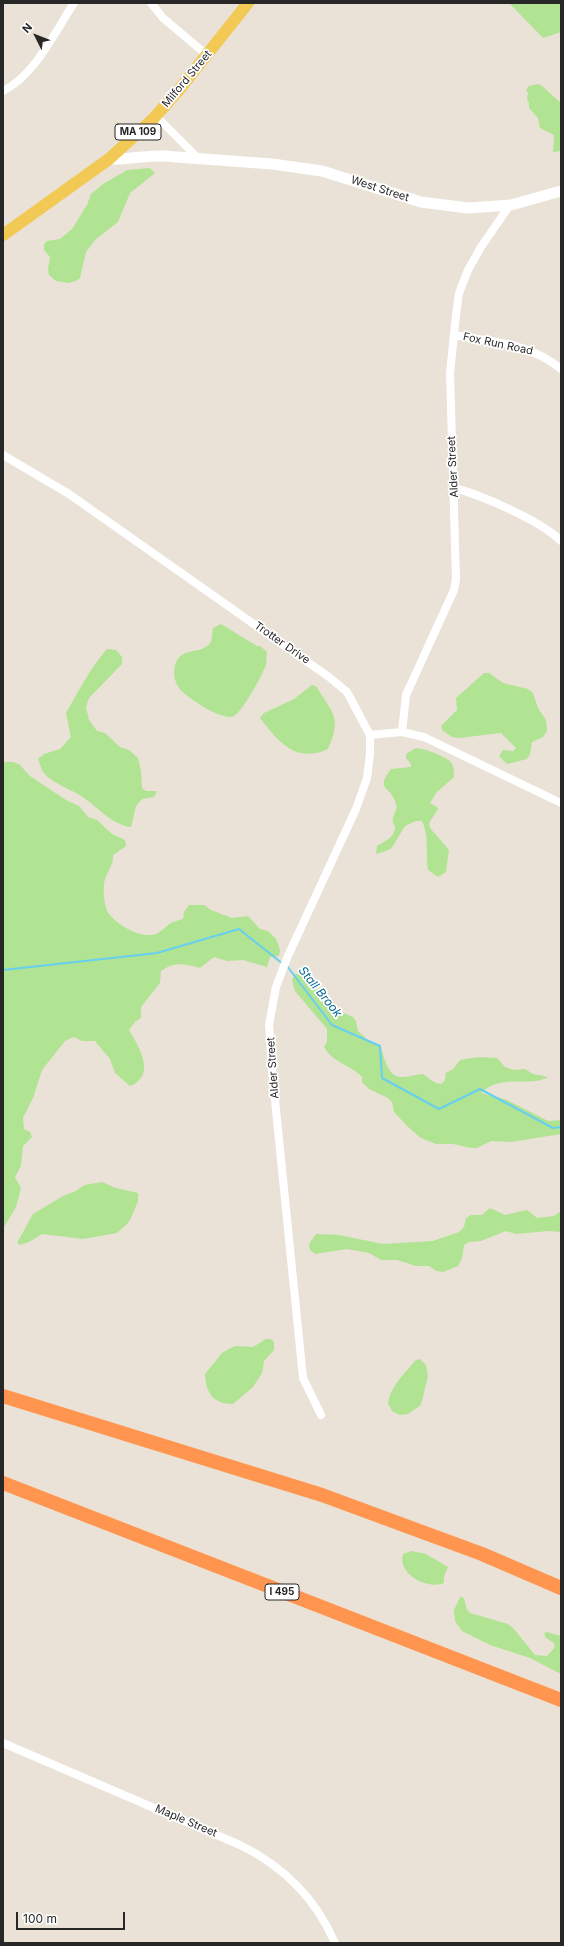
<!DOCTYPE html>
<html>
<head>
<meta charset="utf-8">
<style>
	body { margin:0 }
	#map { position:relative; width:564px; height:1946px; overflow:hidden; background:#eae2d7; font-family:Inter,sans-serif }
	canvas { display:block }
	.frame { position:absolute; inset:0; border:4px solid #272727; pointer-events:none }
	.north { position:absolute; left:16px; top:16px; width:40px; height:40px; -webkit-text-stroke:3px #fff; paint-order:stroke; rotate:312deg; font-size:11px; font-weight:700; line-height:16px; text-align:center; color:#272727 }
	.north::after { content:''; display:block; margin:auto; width:14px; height:18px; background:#272727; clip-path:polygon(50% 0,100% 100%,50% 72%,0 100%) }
	.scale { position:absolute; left:16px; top:1912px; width:109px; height:18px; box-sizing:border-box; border:2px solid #272727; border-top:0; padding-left:5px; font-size:12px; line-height:14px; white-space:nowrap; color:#272727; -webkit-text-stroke:3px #fff; paint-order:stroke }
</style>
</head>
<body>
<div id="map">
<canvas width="564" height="1946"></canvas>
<div class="frame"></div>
<div class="north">N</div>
<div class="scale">100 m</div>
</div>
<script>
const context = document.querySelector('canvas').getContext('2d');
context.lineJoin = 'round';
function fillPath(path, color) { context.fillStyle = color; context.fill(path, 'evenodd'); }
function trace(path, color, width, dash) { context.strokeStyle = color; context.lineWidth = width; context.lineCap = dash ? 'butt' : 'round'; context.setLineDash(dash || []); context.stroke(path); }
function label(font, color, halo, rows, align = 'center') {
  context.font = font + ' Inter,sans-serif'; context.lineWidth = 3.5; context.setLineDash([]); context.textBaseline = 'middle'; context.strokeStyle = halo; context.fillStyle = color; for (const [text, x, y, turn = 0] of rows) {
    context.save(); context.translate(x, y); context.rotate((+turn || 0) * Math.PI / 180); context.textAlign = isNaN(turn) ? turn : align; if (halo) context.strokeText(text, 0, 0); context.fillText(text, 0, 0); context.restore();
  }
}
const green = new Path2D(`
	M509 3H561V32L543 38Z
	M538 84 542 86 561 103V151L553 152 554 135 540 128 538 118 529 108V103L527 99 528 93 526 90 529 86Z
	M150 168 155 173 130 193 118 222 95 240 86 252 80 278 76 281 68 283 56 281 49 275 48 269 50 257 44 250V244L47 241 60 239 72 229 87 205 91 194 103 184 127 170Z
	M221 624 257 646H260L267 652C266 656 267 660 266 664 264 673 242 712 234 716 223 722 186 697 179 688 176 684 174 677 174 673 176 643 200 657 210 643 213 639 212 632 213 628Z
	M107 649 116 650 122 657V664L89 698 86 707 89 720 97 731 105 733 120 747 129 750 138 758 141 771 142 788 146 791H157L154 797 142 799 136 806 131 827C111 825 95 804 78 794 69 789 51 782 44 773 41 770 40 763 38 759L44 754 60 749 71 737 66 713C78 692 91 667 107 649Z
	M484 673H489L503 683 528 689 533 693 538 708 546 720 547 731 543 737 532 742 530 754 527 759 507 764 499 756 503 750 513 751 516 748 501 733 459 738 452 737 442 730 441 726 457 710 456 698Z
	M312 685 316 686C333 714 342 717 328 749 295 764 278 741 260 718L264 713 294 699Z
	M416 748C423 748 449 757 452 764 454 767 454 773 454 777L437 792 430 803 437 807 438 809 429 823 430 828 449 850 446 872 438 877 428 870C425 854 430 838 422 821H416L405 826 391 849 376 854 377 846C384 841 393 839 395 829 395 825 392 823 393 819 393 814 398 810 396 804 392 786 374 791 391 769L411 767V764L406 758V754Z
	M3 762H13L19 764 30 776 66 800 79 806 88 817 97 820 112 834 125 840 126 846 113 855C114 866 105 873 104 884 103 892 104 907 109 914 119 926 140 939 156 934 161 932 166 926 171 923 175 921 179 920 183 919L184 912 189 905H204L211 910 232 918 248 916 260 929 268 931 276 939 280 950 279 956 270 957 267 967 243 960 227 961 214 957 200 968C185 964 175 961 161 971L160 983 141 1007V1018L135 1022 129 1030C137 1043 153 1069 138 1081 135 1084 134 1085 130 1086L115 1073 110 1059 95 1041H82L74 1037 65 1041 42 1070 33 1098 23 1118 24 1129 30 1132 32 1137 23 1146 21 1166 15 1177 21 1188 16 1207 3 1229Z
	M295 974H298L316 988 322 1000 329 1007 353 1017 356 1021 358 1031 369 1041 380 1046C385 1057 387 1078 403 1077 410 1077 416 1074 423 1074 428 1077 441 1091 445 1079 446 1077 445 1075 446 1073L453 1069 460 1060 478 1057 497 1058 505 1067 514 1070 525 1069 533 1074 548 1077C529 1088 502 1073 481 1093L507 1100 548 1121 561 1120V1134L511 1142 491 1141 477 1148H471L453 1144H436L421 1138 407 1126 394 1112 392 1102 388 1098 369 1089 362 1082V1077C351 1065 333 1063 324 1047L327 1042V1029L295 991 292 980Z
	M102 1182 116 1188 138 1193V1201L132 1216 128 1223 117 1233 83 1239 42 1234 29 1242 20 1245 17 1243 33 1214 63 1196 76 1191 84 1185Z
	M490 1208 505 1215 527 1210 537 1218 554 1216 561 1211V1232L548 1231 516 1234 506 1231 481 1241 469 1242 464 1245 462 1258 458 1266 443 1272 436 1271 429 1266H416L397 1260H381L369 1253 347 1249 315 1254 310 1250 309 1244 316 1234 339 1235 383 1244 433 1241 459 1232 464 1227 466 1218 471 1215H482Z
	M266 1339H271L274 1342V1350L264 1361 262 1373 253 1387 233 1404C213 1404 206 1393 205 1374L222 1353 227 1350 235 1346 253 1347Z
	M420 1359 426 1365 428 1376 421 1405 408 1414 400 1415 393 1412 388 1404C390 1387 405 1373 416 1360Z
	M411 1551 426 1554 448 1567 444 1576V1583C427 1590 397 1574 403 1554Z
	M460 1597 464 1598 467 1610 470 1613 508 1624 514 1629 535 1655 547 1656 555 1647 554 1643 546 1638 544 1633 547 1632 561 1636V1674L530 1658 490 1645 462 1631 455 1621 454 1610Z`);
const stream = new Path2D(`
	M287 966 332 1025 380 1046 382 1078 439 1109 480 1089 553 1128 561 1127
	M3 970 157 953 239 929 283 964`);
const street = new Path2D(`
	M151 3 163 18 207 55
	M3 91C35 75 55 32 74 3
	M156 116 198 158
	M454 335C492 342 530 343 561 369
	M3 455 69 494 329 677 347 692 370 735 402 732 424 737 561 803
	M454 488C482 495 541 521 561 541
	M402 732 406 695 454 590 456 579 450 373 456 315 459 293 468 270 481 247 510 205
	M321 1415 303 1378 272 1070 269 1025 276 987 287 958 356 809 367 778 370 754V735
	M3 1743 240 1845C283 1866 316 1899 335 1943`);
const secondary = new Path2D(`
	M109 159C127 160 145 155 163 156L272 164 322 171 421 202 468 208 511 205 561 191`);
const primary = new Path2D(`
	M3 235 109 159 153 119 178 91 248 3`);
const highway = new Path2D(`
	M3 1396 322 1495 482 1554 561 1588
	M3 1483 561 1700`);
const shields = [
	[138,132,46],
	[282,1592,34]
];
const shieldNames = [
	["MA 109",138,132],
	["I 495",282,1592]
];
const streetNames = [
	["Milford Street",187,79,-50],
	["West Street",380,189,18],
	["Fox Run Road",498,344,12],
	["Alder Street",453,467,-93],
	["Trotter Drive",282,643,35],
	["Alder Street",273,1068,-94],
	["Maple Street",186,1821,23]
];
const waterNames = [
	["Stall Brook",320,992,51]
];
fillPath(green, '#b0e392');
trace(stream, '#67cff0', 2);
trace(street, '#fff', 8);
trace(secondary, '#fff', 11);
trace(primary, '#f2c954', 12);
trace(highway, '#ff954e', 14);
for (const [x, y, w] of shields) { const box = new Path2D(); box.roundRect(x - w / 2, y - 8, w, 16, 3); context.fillStyle = '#fff'; context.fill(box); trace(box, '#272727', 1); }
label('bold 10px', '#272727', null, shieldNames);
label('11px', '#272727', '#fff', streetNames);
label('italic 12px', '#0b6b97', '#fff', waterNames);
</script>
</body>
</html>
